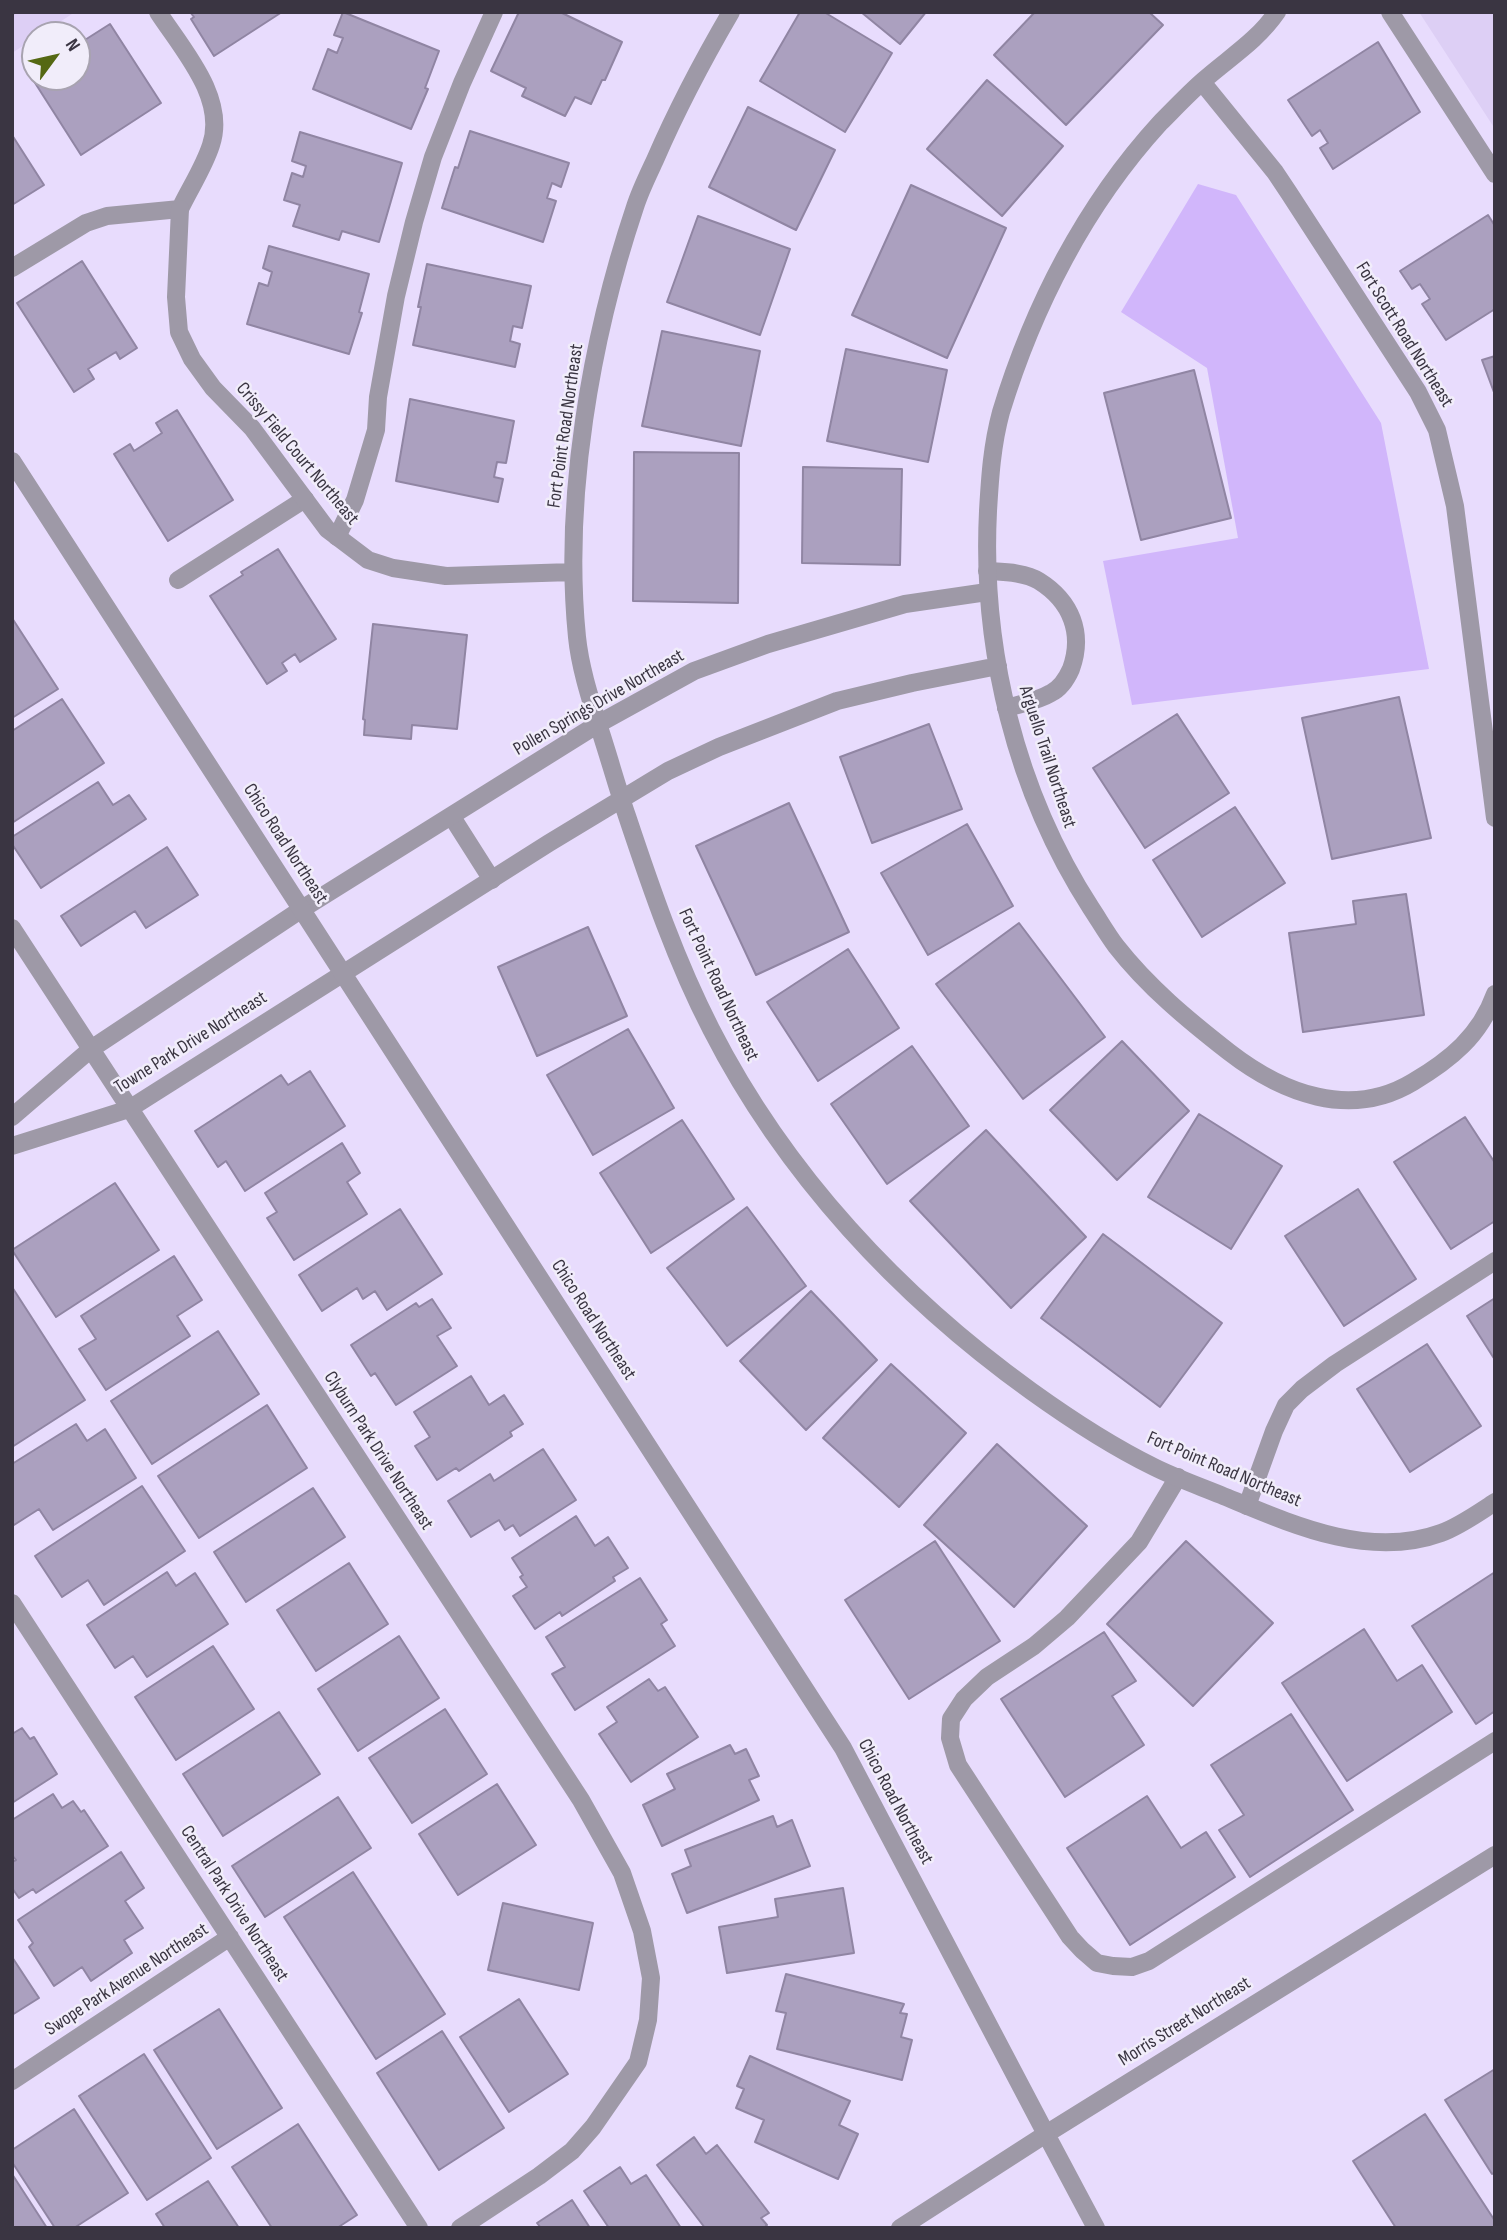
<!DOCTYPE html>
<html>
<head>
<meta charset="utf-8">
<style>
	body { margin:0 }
	#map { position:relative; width:1507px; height:2240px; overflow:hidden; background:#e8dcfd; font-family:"Sofia Sans Condensed",sans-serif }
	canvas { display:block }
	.frame { position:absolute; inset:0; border:14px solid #3a3542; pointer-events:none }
	.north { position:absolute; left:21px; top:21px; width:70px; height:70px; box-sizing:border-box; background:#f1edfa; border:2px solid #a8a3b0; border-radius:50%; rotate:57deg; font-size:19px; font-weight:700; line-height:28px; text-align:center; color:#3a3542 }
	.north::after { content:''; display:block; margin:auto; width:24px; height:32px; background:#556813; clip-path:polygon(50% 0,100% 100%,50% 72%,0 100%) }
</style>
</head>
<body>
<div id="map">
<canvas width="1507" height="2240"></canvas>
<div class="frame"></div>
<div class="north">N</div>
</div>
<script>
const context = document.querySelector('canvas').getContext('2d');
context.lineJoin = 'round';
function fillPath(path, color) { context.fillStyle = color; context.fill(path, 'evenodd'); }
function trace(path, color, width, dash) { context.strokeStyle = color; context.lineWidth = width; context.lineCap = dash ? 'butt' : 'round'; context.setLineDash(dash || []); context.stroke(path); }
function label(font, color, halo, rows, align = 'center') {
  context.font = font + ' "Sofia Sans Condensed",sans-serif'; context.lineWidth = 5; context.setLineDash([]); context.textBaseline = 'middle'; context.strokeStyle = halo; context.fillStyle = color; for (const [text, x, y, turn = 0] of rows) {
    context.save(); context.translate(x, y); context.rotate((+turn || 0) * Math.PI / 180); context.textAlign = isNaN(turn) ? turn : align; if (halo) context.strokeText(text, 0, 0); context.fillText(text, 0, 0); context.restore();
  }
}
const built = new Path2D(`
	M12 12H75L40 35H35V38L12 53Z
	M1419 12H1495V129Z`);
const green = new Path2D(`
	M1198 184 1236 195 1381 423 1429 669 1132 705 1103 561 1238 538 1207 368 1121 312Z`);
const building = new Path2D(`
	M190 12H282L214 56 191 19 194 17Z
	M343 12 439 51 425 88 428 89 411 129 313 89 328 49 337 53 343 38 334 35Z
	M519 12H560L622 42 605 80H602L591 104 575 97 565 116 522 96 526 88 491 71Z
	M800 12H824L892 53 845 132 760 81Z
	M861 12H926L900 44Z
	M1035 12H1149L1163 25 1066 125 994 55Z
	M110 24 161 103 81 155 30 75 35 72V77H77V45Z
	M1378 42 1420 112 1333 169 1320 148 1328 143 1320 130 1312 136 1288 100Z
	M987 80 1063 146 1002 216 927 149Z
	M748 107 835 150 796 230 709 187Z
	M470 131 569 163 561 187 552 183 547 198 556 201 543 242 442 208 455 167 458 168Z
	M300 132 402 163 379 242 342 231 339 240 293 226 300 205 284 200 292 173 303 177 306 166 292 161Z
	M12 135 44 185 12 205Z
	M911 185 1006 228 947 358 852 315Z
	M1488 215 1495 226V309L1446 340 1422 304 1430 299 1420 284 1412 289 1400 271Z
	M698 216 790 249 760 335 667 302Z
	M269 246 369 274 359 312 362 313 349 354 247 324 259 283 268 286 272 272 263 268Z
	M82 261 137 348 120 359 116 352 88 369 94 379 74 392 17 303Z
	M427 264 531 286 522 328 513 326 510 341 520 344 515 367 413 345 421 307H418Z
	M662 331 760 351 741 446 642 426Z
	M846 349 947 370 928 462 827 441Z
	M1495 356V395L1482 360Z
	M1194 370 1231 518 1141 540 1104 393Z
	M410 399 514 421 506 463 497 462 494 477 503 479 498 502 396 481Z
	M177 410 233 500 168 541 114 454 130 444 134 451 162 433 156 423Z
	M634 452 739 453 738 603 633 601Z
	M803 467 902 469 900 565 802 563Z
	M278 549 336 639 300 662 295 654 282 663 287 671 267 684 210 596 243 575 241 572Z
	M12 618 58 689 12 718Z
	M373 624 467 635 457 729 412 725 411 739 364 735 365 720 363 719Z
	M1399 697 1431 838 1332 859 1302 718Z
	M62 699 104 763 12 823V731Z
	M1177 714 1229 793 1145 848 1093 768Z
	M929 724 962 809 872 843 840 757Z
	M98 782 113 805 129 795 146 819 41 888 12 844V837Z
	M789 803 849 932 756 975 696 846Z
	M1235 807 1285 883 1202 937 1153 860Z
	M967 824 1013 906 928 955 881 873Z
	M167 847 198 895 146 928 135 911 81 946 61 916Z
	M1406 894 1424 1015 1303 1032 1289 933 1356 924 1353 901Z
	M1019 923 1105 1037 1023 1099 936 984Z
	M588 927 627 1016 537 1056 498 967Z
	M848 949 899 1028 818 1081 767 1002Z
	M628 1029 674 1108 593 1155 547 1075Z
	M1122 1041 1189 1111 1117 1180 1050 1110Z
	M912 1046 969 1126 887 1184 831 1104Z
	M310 1071 345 1126 245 1191 226 1161 218 1167 195 1131 281 1075 288 1085Z
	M1199 1114 1282 1166 1231 1249 1148 1197Z
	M1465 1117 1495 1163V1221L1451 1249 1394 1162Z
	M682 1120 734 1199 651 1253 600 1173Z
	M986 1130 1086 1237 1011 1308 910 1201Z
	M342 1143 360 1173 347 1182 367 1214 294 1260 267 1218 277 1212 265 1193Z
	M115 1183 159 1250 56 1317 12 1250Z
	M1358 1189 1416 1279 1344 1326 1285 1236Z
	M747 1207 806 1286 727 1346 667 1268Z
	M400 1209 442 1274 387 1310 375 1291 363 1299 357 1288 322 1311 299 1275Z
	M1103 1234 1222 1323 1160 1407 1041 1318Z
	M174 1256 202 1300 177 1316 190 1336 106 1390 79 1349 96 1339 81 1316Z
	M12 1287 85 1400 12 1447Z
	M811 1291 877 1360 806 1430 740 1361Z
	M1495 1298V1360L1467 1316Z
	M432 1299 451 1328 437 1336 457 1366 396 1405 375 1373 371 1376 351 1345 416 1303 419 1307Z
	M218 1331 259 1394 152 1464 111 1401Z
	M1427 1344 1481 1426 1410 1472 1357 1389Z
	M891 1364 966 1433 899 1507 823 1438Z
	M471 1376 489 1405 504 1395 523 1424 510 1432 512 1436 459 1471 456 1468 437 1480 415 1446 430 1437 414 1412Z
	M267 1405 307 1468 199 1538 158 1476Z
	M76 1424 87 1441 105 1429 136 1478 53 1530 39 1509 14 1525 12 1522V1464Z
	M997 1444 1087 1526 1014 1607 924 1525Z
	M543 1449 576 1500 520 1536 513 1525 505 1530 499 1520 471 1537 448 1501 490 1474 494 1481Z
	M142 1486 185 1551 104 1605 88 1580 62 1597 35 1556Z
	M313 1488 345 1537 246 1602 214 1552Z
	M576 1516 595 1546 608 1537 628 1568 613 1577 615 1581 562 1616 560 1612 535 1629 513 1596 527 1587 520 1577 523 1575 512 1558Z
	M935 1541 1000 1641 909 1699 845 1600Z
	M1186 1541 1273 1623 1193 1706 1107 1624Z
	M349 1563 388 1624 316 1671 277 1610Z
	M167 1572 176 1586 195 1573 228 1624 147 1677 133 1656 115 1668 87 1625Z
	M1495 1572V1711L1476 1724 1412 1626Z
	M640 1578 667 1620 661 1624 675 1646 575 1710 552 1674 565 1667 546 1637Z
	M1364 1629 1397 1681 1422 1665 1452 1712 1347 1781 1282 1683Z
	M1104 1632 1136 1681 1112 1696 1144 1745 1065 1797 1001 1699Z
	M399 1636 439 1698 358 1751 318 1689Z
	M213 1646 254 1709 176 1760 135 1697Z
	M649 1679 658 1691 665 1687 698 1737 631 1782 599 1734 617 1722 607 1707Z
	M445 1709 487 1774 412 1823 369 1758Z
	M279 1712 320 1774 223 1836 183 1774Z
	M1291 1714 1353 1810 1250 1877 1219 1830 1244 1815 1211 1765Z
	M22 1728 30 1739 34 1737 57 1774 12 1803V1734Z
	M730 1745 735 1754 746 1749 759 1776 749 1780 759 1800 662 1846 643 1805 675 1789 667 1774Z
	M497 1784 536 1845 458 1895 419 1834Z
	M53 1794 62 1808 73 1801 81 1812 84 1810 108 1846 36 1893 33 1889 19 1898 12 1888V1862L16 1860 12 1855V1820Z
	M1147 1796 1181 1848 1206 1832 1235 1877 1130 1945 1067 1848Z
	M338 1797 371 1848 265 1917 232 1866Z
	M773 1816 777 1827 792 1820 810 1866 687 1913 672 1874 691 1866 685 1850Z
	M121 1852 144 1888 125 1901 143 1928 124 1940 132 1953 91 1981 82 1967 54 1986 29 1947 33 1943 18 1920Z
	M353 1872 445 2014 376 2059 284 1917Z
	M843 1888 854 1953 727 1973 719 1927 778 1917 775 1899Z
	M503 1903 593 1923 579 1990 488 1970Z
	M12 1957 39 1998 12 2015Z
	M786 1974 904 2004 900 2013 907 2014 901 2037 912 2040 902 2080 777 2049 786 2013 776 2011Z
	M519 1999 568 2074 509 2112 460 2037Z
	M219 2009 282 2108 217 2149 154 2050Z
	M442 2031 504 2128 439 2170 377 2073Z
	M144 2054 211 2158 147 2200 79 2096Z
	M750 2056 850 2101 839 2125 858 2134 838 2179 755 2142 764 2120 736 2108 744 2089 737 2086Z
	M1495 2069V2172L1492 2174 1445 2100Z
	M74 2109 128 2193 74 2228H55L12 2162V2150Z
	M1425 2114 1495 2221V2228H1396L1353 2161Z
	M298 2124 357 2215 337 2228H272L232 2167Z
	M694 2137 706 2154 717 2145 769 2213 761 2218 767 2225 764 2228H705L657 2165Z
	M620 2167 631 2184 646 2175 681 2228H609L584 2191Z
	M12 2174 47 2228H12Z
	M208 2181 239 2228H165L156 2214Z
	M572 2200 590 2228H541L537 2223Z`);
const path = new Path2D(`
	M12 13 14 12`);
const service = new Path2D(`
	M1390 12 1495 174
	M12 268 86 223 107 216 180 209C190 188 204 167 211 145 227 98 182 49 158 12
	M337 537 355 500 376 430 378 397 396 296 414 222 433 157 462 83 494 12
	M987 571C1003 572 1025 572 1039 581 1071 601 1084 633 1071 669 1067 678 1061 688 1051 693 1038 701 1020 704 1006 708
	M178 580 305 499
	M452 817 492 880
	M1178 1477 1139 1542 1067 1618 1034 1646 987 1677 964 1699 951 1719 950 1738 958 1765 1070 1937 1082 1950 1097 1963 1113 1966 1132 1967 1149 1961 1495 1741
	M1247 1506 1274 1431 1286 1405 1302 1389 1335 1364 1495 1261`);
const minor = new Path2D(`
	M731 12C703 60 677 109 655 160 648 175 640 191 635 207 591 338 563 498 577 637 580 667 590 698 599 727 609 757 617 787 627 816 651 888 676 961 711 1029 785 1174 899 1296 1031 1391 1070 1419 1111 1446 1154 1467 1176 1478 1199 1486 1221 1495 1289 1523 1367 1560 1441 1533 1460 1526 1478 1513 1495 1502
	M1277 12C1257 41 1230 57 1204 80 1189 93 1174 109 1160 123 1085 205 1033 307 1001 412 992 445 990 477 988 511 981 649 1016 792 1091 908 1099 920 1107 934 1116 946 1148 987 1188 1020 1229 1052 1282 1093 1350 1120 1413 1082 1450 1060 1480 1036 1495 994
	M1202 82 1275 172 1289 193 1418 392 1437 430 1455 506 1495 818
	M180 209 176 297 179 332 192 359 213 388 252 428 327 529 368 560 393 568 446 576 573 572
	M12 928 581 1800 622 1873 642 1931 651 1978 648 2020 638 2062 593 2127 572 2151 539 2176 460 2228
	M12 1117 91 1049 302 909 598 724 694 671 768 644 905 604 987 592
	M12 1146 129 1109 549 843 668 771 719 747 837 701 912 683 998 666
	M12 1603 419 2228
	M12 2081 230 1937
	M1096 2228 1046 2134 1495 1855`);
const tertiary = new Path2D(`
	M12 461 843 1748 1046 2134 900 2228`);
const streetNames = [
	["Fort Scott Road Northeast",1404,335,58],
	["Fort Point Road Northeast",566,426,-82],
	["Crissy Field Court Northeast",297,454,50],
	["Pollen Springs Drive Northeast",599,703,-30],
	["Arguello Trail Northeast",1047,757,72],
	["Chico Road Northeast",285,844,57],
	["Fort Point Road Northeast",718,985,65],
	["Towne Park Drive Northeast",191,1043,-32],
	["Chico Road Northeast",593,1320,57],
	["Clyburn Park Drive Northeast",378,1451,57],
	["Fort Point Road Northeast",1224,1470,23],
	["Chico Road Northeast",895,1802,62],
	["Central Park Drive Northeast",234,1904,57],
	["Swope Park Avenue Northeast",127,1980,-33],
	["Morris Street Northeast",1185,2022,-32]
];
fillPath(built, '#ddcff5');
fillPath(green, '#d1b6fb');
fillPath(building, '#aba0bf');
trace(building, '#9085a3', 2);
trace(path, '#948ca3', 4.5, [2, 5]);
trace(service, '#9e99a7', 18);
trace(minor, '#9e99a7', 18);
trace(tertiary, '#9e99a7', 18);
label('19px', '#3a3542', '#f1edfa', streetNames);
</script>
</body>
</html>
